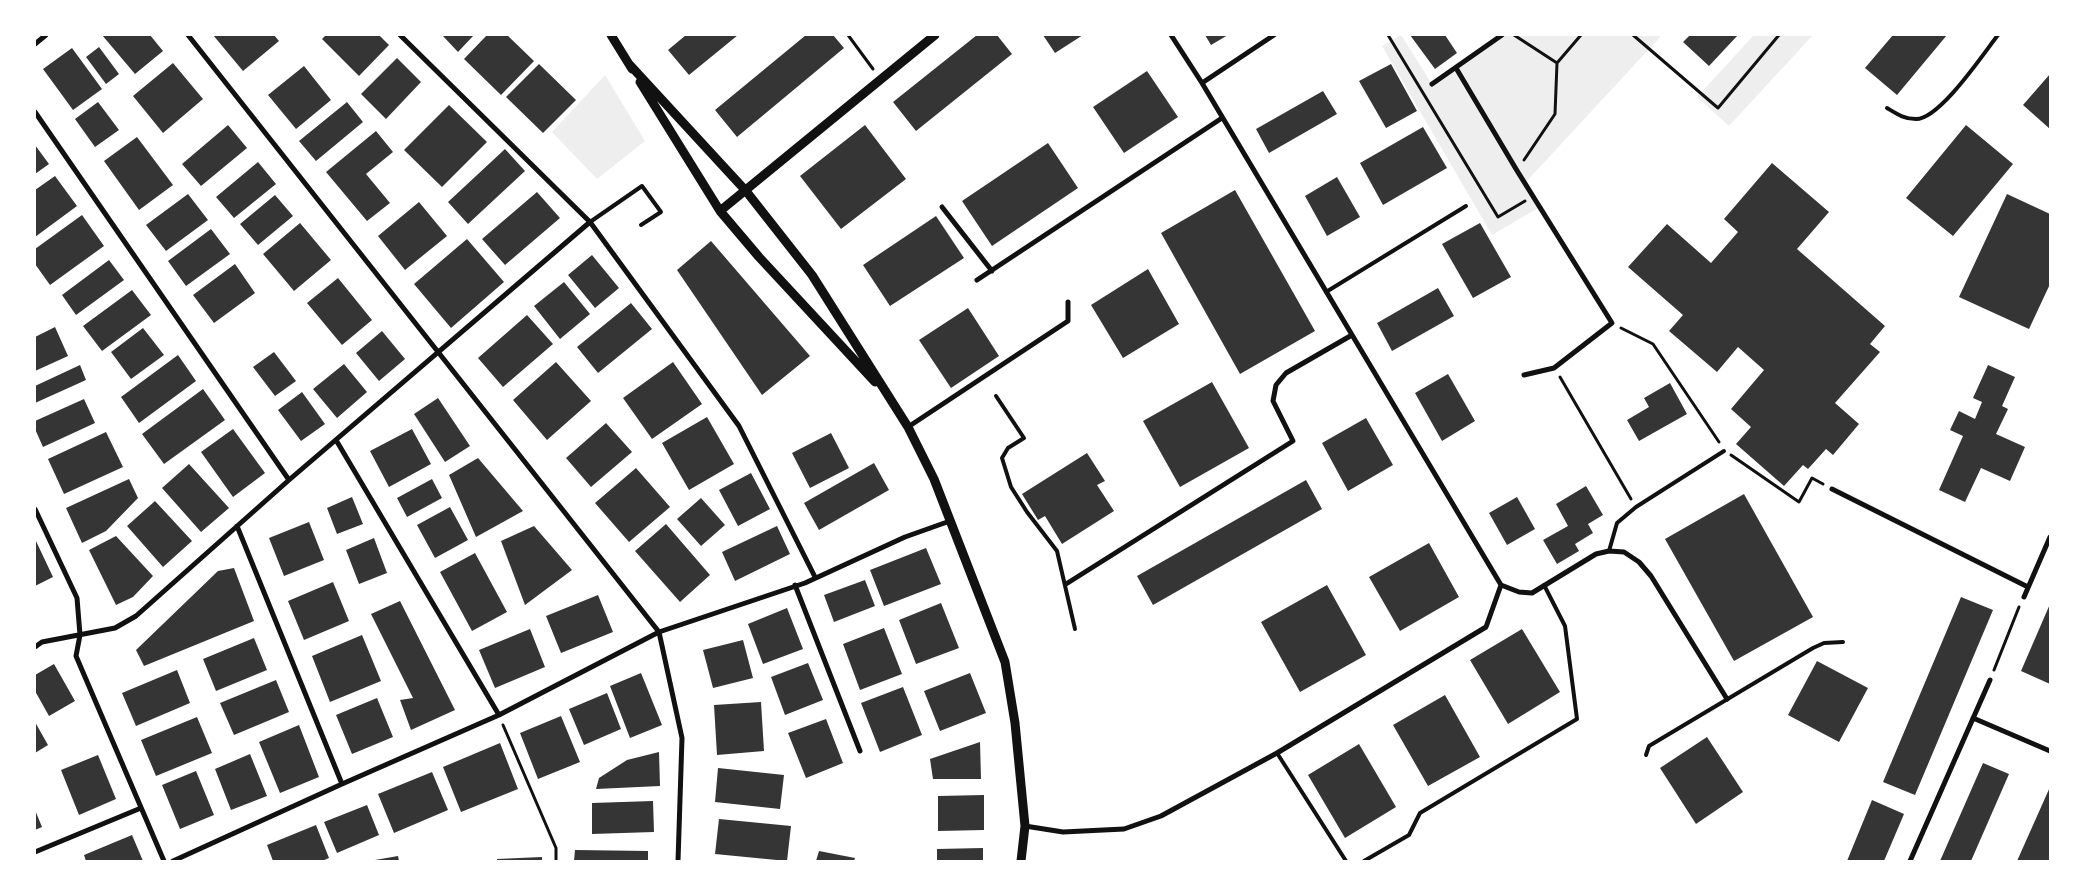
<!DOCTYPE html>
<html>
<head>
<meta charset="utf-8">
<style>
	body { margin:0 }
	#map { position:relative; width:2085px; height:896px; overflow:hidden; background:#fff; font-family:Overpass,sans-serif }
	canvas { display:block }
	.frame { position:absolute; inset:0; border:36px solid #fff; pointer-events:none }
</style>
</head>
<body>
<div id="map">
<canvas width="2085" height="896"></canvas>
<div class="frame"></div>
</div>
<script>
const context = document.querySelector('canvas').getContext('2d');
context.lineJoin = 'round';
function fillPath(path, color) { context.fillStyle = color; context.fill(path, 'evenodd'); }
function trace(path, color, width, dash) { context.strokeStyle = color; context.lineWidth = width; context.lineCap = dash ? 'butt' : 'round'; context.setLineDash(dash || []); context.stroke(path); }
const green = new Path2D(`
	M1401 35 1432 84 1503 35H1662L1525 183 1540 207 1492 235 1382 46Z
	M1754 35H1813L1729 126 1697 97Z
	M605 75 645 141 597 179 552 132Z`);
const building = new Path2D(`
	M102 35H150L163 51 135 74Z
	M213 35H274L279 41 243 71Z
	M326 35H379L389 45 359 76 322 39Z
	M442 35H474L458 52Z
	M487 35H507L534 61 501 95 464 59Z
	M686 35H738L689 75 668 50Z
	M806 35H833L844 48 737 137 715 110Z
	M977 35H997L1012 54 916 131 893 102Z
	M1043 35H1083L1055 53Z
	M1205 35H1228L1211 45Z
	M1410 35H1445L1457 53 1435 69Z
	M1690 35H1738L1709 66 1683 42Z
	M1893 35H1947L1897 95 1865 68Z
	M99 47 119 74 106 84 86 57Z
	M72 48 102 89 73 110 43 69Z
	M397 58 421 82 386 119 361 94Z
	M173 63 203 99 163 133 133 96Z
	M539 64 576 100 543 133 506 97Z
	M1391 64 1417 111 1386 128 1359 81Z
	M304 66 331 100 296 129 268 95Z
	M1147 71 1178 117 1124 153 1093 107Z
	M2050 74V129L2023 105Z
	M1323 91 1337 114 1269 153 1256 129Z
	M98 102 119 130 95 147 75 119Z
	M347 102 363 122 316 161 299 141Z
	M449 105 487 142 442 187 404 150Z
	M228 125 247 148 201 186 182 164Z
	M865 125 906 179 841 229 800 176Z
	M1966 125 2013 164 1953 236 1906 198Z
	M1423 127 1447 168 1383 205 1360 163Z
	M376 131 393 152 366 174 390 203 367 221 326 172Z
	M137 137 173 185 139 210 104 161Z
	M1048 143 1078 188 992 246 962 201Z
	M35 145 49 164 35 174Z
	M505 149 525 171 468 224 448 202Z
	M258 162 276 184 234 218 216 197Z
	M1772 163 1829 212 1797 249 1885 326 1870 344 1880 352 1835 403 1859 424 1833 455 1826 449 1808 469 1803 465 1784 486 1736 444 1751 427 1731 409 1764 370 1738 347 1717 372 1669 331 1683 315 1628 267 1667 224 1711 263 1738 232 1724 219Z
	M55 176 77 206 35 237V190Z
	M1337 177 1360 217 1327 236 1305 196Z
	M1235 190 1315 331 1240 374 1161 233Z
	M537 192 560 218 505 265 482 239Z
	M188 194 208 220 166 251 146 225Z
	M2007 194 2050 214V284L2029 329 1959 297Z
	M275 195 293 216 258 245 240 224Z
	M419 202 447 236 405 270 378 236Z
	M82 215 104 246 50 285 35 264V249Z
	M936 216 964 258 890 306 863 265Z
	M300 223 331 260 294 291 263 254Z
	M1480 223 1511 277 1473 298 1442 244Z
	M211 229 230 254 186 286 168 261Z
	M467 239 504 282 451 328 414 284Z
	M711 241 810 356 762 395 677 270Z
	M592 255 619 288 595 308 568 275Z
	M109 260 124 280 76 315 62 295Z
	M235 264 255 293 214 323 193 295Z
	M1148 269 1179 324 1123 358 1091 305Z
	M338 278 372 320 342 345 307 303Z
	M564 282 590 314 560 339 534 306Z
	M1438 288 1454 316 1392 351 1377 323Z
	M132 290 151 315 102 351 83 326Z
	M631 303 652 329 598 373 577 347Z
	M968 308 999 356 951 388 919 340Z
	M527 315 553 344 503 387 478 358Z
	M55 327 68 356 35 371V337Z
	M143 328 164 355 131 379 111 352Z
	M382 331 405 359 379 381 356 353Z
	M274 352 296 381 275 396 253 367Z
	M178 355 196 381 139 423 121 397Z
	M556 362 591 401 547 440 513 400Z
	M673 362 702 404 652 439 623 398Z
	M344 364 367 392 337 418 313 389Z
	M80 365 86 380 35 403V386Z
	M1988 365 2015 377 2002 406 2008 409 1996 434 2025 447 2010 481 1981 468 1965 502 1939 490 1963 436 1950 430 1959 411 1975 419 1982 402 1973 398Z
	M1448 374 1475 421 1442 441 1415 393Z
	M1212 382 1249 448 1180 487 1143 421Z
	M1670 383 1687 414 1639 441 1627 420 1649 407 1644 398Z
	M203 389 225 420 164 464 142 434Z
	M302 392 325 424 301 441 278 410Z
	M438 398 470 446 445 462 414 414Z
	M84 399 95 423 43 447 35 429V421Z
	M707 417 734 464 689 490 662 443Z
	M1366 418 1393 465 1348 491 1322 443Z
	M606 423 632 452 591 487 566 458Z
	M233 429 265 473 233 497 201 452Z
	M412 429 431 464 389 487 370 451Z
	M106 432 123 467 64 494 48 459Z
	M831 433 849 468 810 488 792 453Z
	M1087 453 1105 481 1097 485 1114 511 1062 544 1045 516 1038 520 1022 494Z
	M478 458 523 511 476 537 449 475Z
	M874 463 889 490 819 530 804 503Z
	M189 464 229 508 201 532 162 488Z
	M636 468 670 507 629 542 595 503Z
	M751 473 770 509 738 526 719 490Z
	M129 479 138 498 106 531 82 543 66 508Z
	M432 479 442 498 407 517 397 498Z
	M1306 480 1322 509 1153 605 1137 576Z
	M1586 486 1603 515 1588 524 1593 533 1575 544 1579 551 1557 564 1543 540 1568 526 1556 504Z
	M1744 494 1813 617 1734 661 1665 539Z
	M352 497 363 524 337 534 327 508Z
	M1517 497 1535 529 1507 545 1489 513Z
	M701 498 725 525 701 546 677 519Z
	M155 501 192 541 163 567 127 526Z
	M450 507 468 540 435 558 417 525Z
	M309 522 324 560 284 576 269 538Z
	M666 524 710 575 680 602 635 551Z
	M534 526 572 570 525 605 501 541Z
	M777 526 790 554 735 581 722 552Z
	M116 536 153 576 133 597 116 605 89 550Z
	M374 538 387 573 359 584 346 550Z
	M35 539 53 577 35 586Z
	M1429 543 1459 597 1400 631 1369 577Z
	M926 548 941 584 884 606 870 570Z
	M475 553 507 612 472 631 440 572Z
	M234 568 254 621 144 666 136 650 218 571Z
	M865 580 875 606 834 622 824 595Z
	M333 582 349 621 304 640 288 601Z
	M1327 585 1366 655 1300 692 1261 622Z
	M598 595 613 632 561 653 546 616Z
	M1961 597 1993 610 1915 795 1883 782Z
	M400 601 455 710 411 730 400 700 413 698 371 614Z
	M941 603 959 648 916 664 899 620Z
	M2050 604V684L2021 671Z
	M787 608 803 649 763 664 748 624Z
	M884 628 902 674 860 690 843 644Z
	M530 629 545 667 495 688 479 650Z
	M1522 629 1560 692 1508 724 1470 660Z
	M362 635 381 681 330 702 312 656Z
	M254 638 267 670 216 691 203 659Z
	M743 640 753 678 713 688 703 650Z
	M1817 661 1868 688 1839 742 1788 715Z
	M808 663 823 700 785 715 771 677Z
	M54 664 75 701 49 716 35 691V675Z
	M177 670 190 703 136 726 122 693Z
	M641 673 662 725 630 738 610 686Z
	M970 673 986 713 940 731 924 691Z
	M276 680 289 712 234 735 220 703Z
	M903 687 922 735 880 752 861 703Z
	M607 693 621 729 584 745 569 709Z
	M1445 695 1480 757 1428 786 1393 725Z
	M377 698 393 737 352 754 336 715Z
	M761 702 764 751 717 755 714 705Z
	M561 716 580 762 538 779 520 733Z
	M197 717 212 753 156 776 141 740Z
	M826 719 843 763 806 778 788 733Z
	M35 722 48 745 35 753Z
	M299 725 319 777 280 793 259 742Z
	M1707 737 1743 792 1696 824 1660 768Z
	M980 742 981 779H933L930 759Z
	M500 743 518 789 461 812 443 767Z
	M1359 744 1396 807 1345 838 1308 775Z
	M659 752 660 786 596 789 599 778 627 760Z
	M250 754 267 796 231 810 215 769Z
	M98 755 116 799 79 815 61 770Z
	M1983 763 2009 774 1971 861H1940Z
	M718 768 784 775 780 809 715 802Z
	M196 771 214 815 180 829 162 785Z
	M432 772 448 810 394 833 378 794Z
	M2050 787V861H2017Z
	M984 795V830L938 831V796Z
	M1872 800 1904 814 1884 861H1847Z
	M653 801 654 832 592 834V803Z
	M367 805 379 835 337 853 324 822Z
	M35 810 42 827 35 830Z
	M719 819 791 826 787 861 715 854Z
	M316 825 329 858 322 861H273L267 845Z
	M132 835 143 861H86L84 855Z
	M983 848V861H937V849Z
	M575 850 648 851V861H574Z
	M819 851 855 858 854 861H816Z
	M398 856 399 861H375V860Z
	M542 857V861H497V859Z`);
const path = new Path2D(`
	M848 35 873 69
	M1388 35 1498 217 1525 201
	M1514 35 1557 63
	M1633 35 1718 108 1779 35
	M1524 160 1555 114 1557 63 1581 35
	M1621 328 1653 344 1719 442
	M1560 377 1631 499
	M1731 455 1799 502 1812 478 1823 484
	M1994 670 2019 607
	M503 725 556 848V861`);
const service = new Path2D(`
	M1887 108C1897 114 1904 119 1916 119 1940 119 1983 54 1998 35
	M590 222 642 186 661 212 641 225
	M1326 292 1466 206
	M996 396 1024 438 1008 448 1002 458 1011 487 1027 512 1057 551 1075 629
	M1609 551 1617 523 1636 507 1724 451
	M1277 753 1346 861
	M1646 755 1649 746 1813 648 1824 643 1843 642
	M1364 861 1409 835 1420 813 1577 719 1565 626 1544 585`);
const minor = new Path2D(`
	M188 35 659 632 682 738 678 861
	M400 35 590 222 739 426 815 577
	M1171 35 1202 83 1501 585
	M35 44 46 35
	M1456 68 1516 169 1612 323 1554 368 1524 375
	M1202 83 1274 35
	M1432 84 1502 35
	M35 112 289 480
	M942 207 992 271
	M977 280 1222 118
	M908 427 1068 321V302
	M336 440 499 715
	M1832 489 2028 587
	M35 509 77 598 80 635 76 656 164 861
	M237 526 342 784
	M1066 584 1293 441 1273 401 1276 385 1286 373 1352 335
	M795 585 860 751
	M1501 585 1519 592 1532 593 1596 554 1609 551 1624 552 1639 562 1651 576 1727 699
	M2024 597 2050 537
	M35 647 42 642 115 628 136 616 289 480 590 222
	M1973 718 2050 751
	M1025 826 1063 832 1124 829 1161 816 1277 753 1486 627 1501 585
	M35 852 141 808
	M173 861 342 784 499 715 659 632 805 583 905 537 950 521
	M1910 861 1990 680`);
const tertiary = new Path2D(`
	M611 35 632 69
	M629 64 746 191 812 275 908 427 934 479 1005 662 1015 723 1025 826 1021 861
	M640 82 720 211 759 257 875 382
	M720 211 935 35`);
fillPath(green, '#eee');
fillPath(building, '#353535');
trace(path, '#111', 3);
trace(service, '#111', 4);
trace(minor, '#111', 5);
trace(tertiary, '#111', 9);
</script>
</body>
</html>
